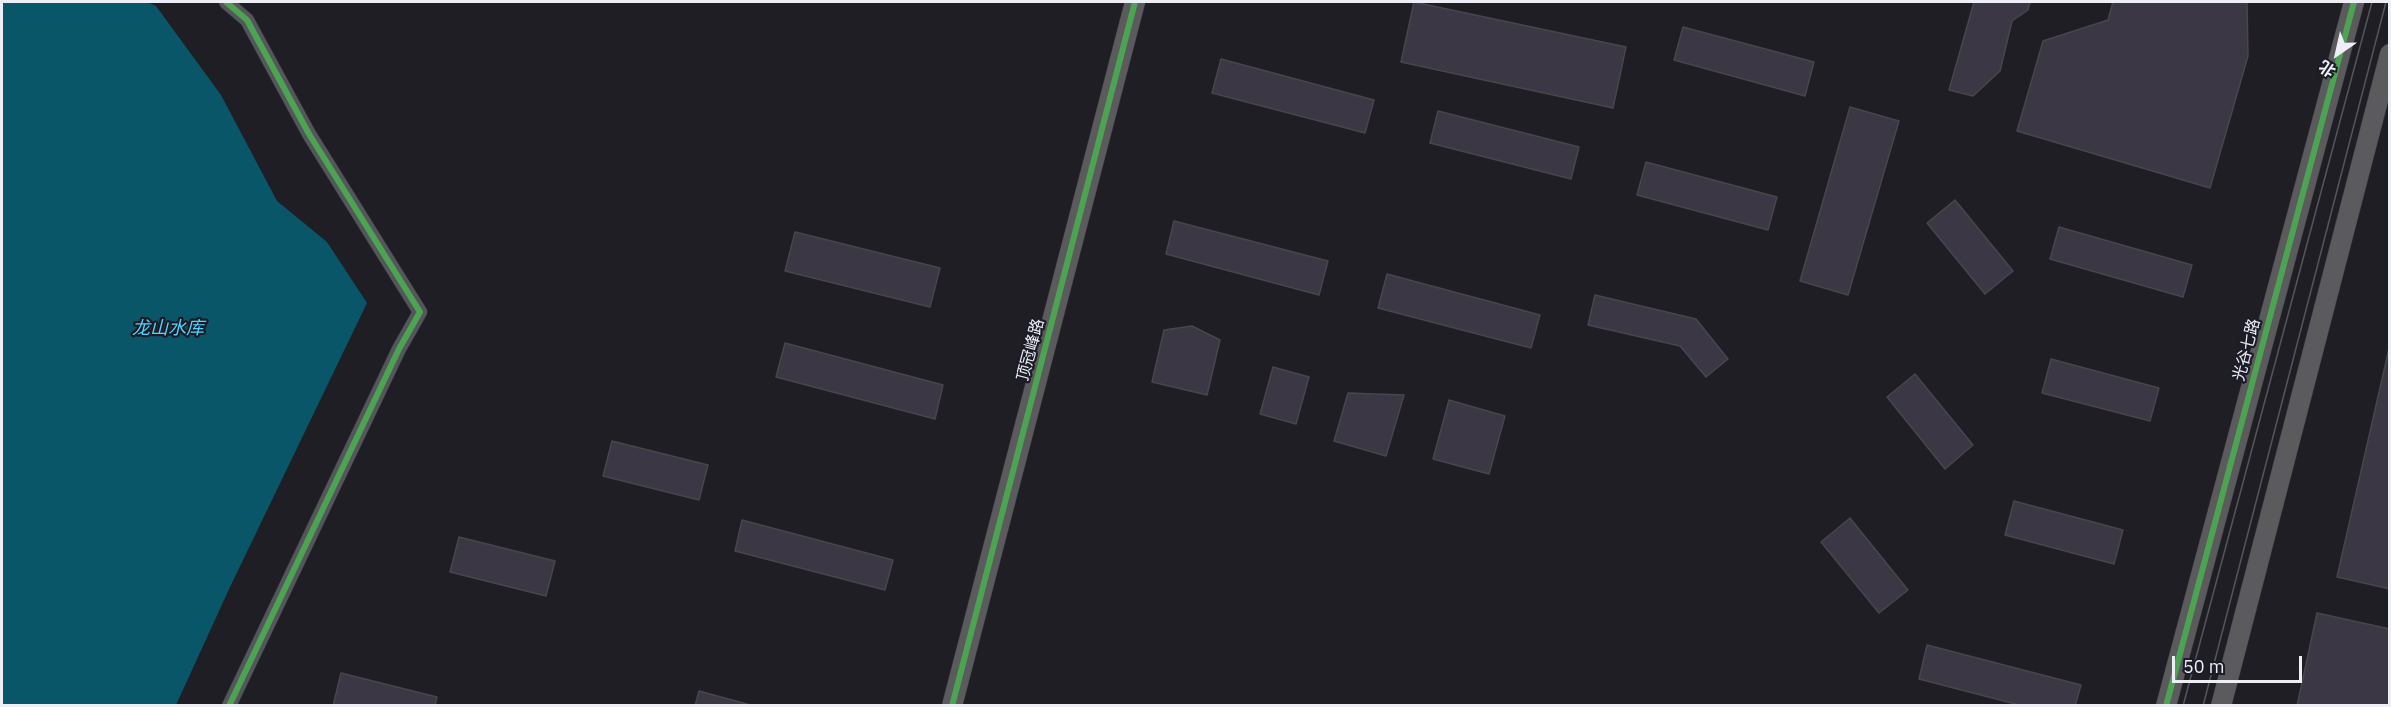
<!DOCTYPE html>
<html>
<head>
<meta charset="utf-8">
<style>
	body { margin:0 }
	#map { position:relative; width:2391px; height:707px; overflow:hidden; background:#1e1e24; font-family:"IBM Plex Sans","Noto Sans SC",sans-serif }
	canvas { display:block }
	.frame { position:absolute; inset:0; border:3px solid #edeef6; pointer-events:none }
	.north { position:absolute; left:2307px; top:24px; width:60px; height:60px; -webkit-text-stroke:4px #1b1c27; paint-order:stroke; rotate:214deg; font-size:16px; font-weight:700; line-height:24px; text-align:center; color:#edeef6 }
	.north::after { content:''; display:block; margin:auto; width:21px; height:27px; background:#edeef6; clip-path:polygon(50% 0,100% 100%,50% 72%,0 100%) }
	.scale { position:absolute; left:2172px; top:656px; width:130px; height:27px; box-sizing:border-box; border:3px solid #edeef6; border-top:0; padding-left:8px; font-size:18px; line-height:21px; white-space:nowrap; color:#edeef6; -webkit-text-stroke:4px #1b1c27; paint-order:stroke }
</style>
</head>
<body>
<div id="map">
<canvas width="2391" height="707"></canvas>
<div class="frame"></div>
<div class="north">北</div>
<div class="scale">50 m</div>
</div>
<script>
const context = document.querySelector('canvas').getContext('2d');
context.lineJoin = 'round';
function fillPath(path, color) { context.fillStyle = color; context.fill(path, 'evenodd'); }
function trace(path, color, width, dash) { context.strokeStyle = color; context.lineWidth = width; context.lineCap = dash ? 'butt' : 'round'; context.setLineDash(dash || []); context.stroke(path); }
function label(font, color, halo, rows, align = 'center') {
  context.font = font + ' "IBM Plex Sans","Noto Sans SC",sans-serif'; context.lineWidth = 4.5; context.setLineDash([]); context.textBaseline = 'middle'; context.strokeStyle = halo; context.fillStyle = color; for (const [text, x, y, turn = 0] of rows) {
    context.save(); context.translate(x, y); context.rotate((+turn || 0) * Math.PI / 180); context.textAlign = isNaN(turn) ? turn : align; if (halo) context.strokeText(text, 0, 0); context.fillText(text, 0, 0); context.restore();
  }
}
const water = new Path2D(`
	M2 2H147L156 6 221 95 277 201 327 242 367 303 230 587 176 705H2Z`);
const building = new Path2D(`
	M1414 2 1626 47 1613 108 1401 62Z
	M1974 2H2030L2028 10 2012 21 2000 71 1973 96 1949 90Z
	M2113 2H2247L2248 56 2210 188 2017 131 2043 41 2108 20Z
	M1683 27 1814 62 1805 96 1674 60Z
	M1221 59 1374 100 1365 133 1212 93Z
	M1850 107 1899 121 1848 295 1800 281Z
	M1438 111 1579 147 1571 179 1430 143Z
	M1646 162 1777 197 1768 230 1637 195Z
	M1955 200 2013 271 1985 294 1927 223Z
	M1174 221 1328 261 1319 295 1166 254Z
	M2059 227 2192 265 2183 297 2050 259Z
	M795 232 940 268 930 307 785 271Z
	M1387 274 1540 315 1531 348 1378 308Z
	M1595 295 1696 319 1728 359 1706 377 1680 346 1588 325Z
	M1192 326 1220 340 1207 395 1152 382 1164 330Z
	M785 343 943 385 935 419 776 377Z
	M2390 344V589L2337 577Z
	M2051 359 2159 388 2150 421 2042 393Z
	M1273 367 1309 377 1296 424 1260 414Z
	M1915 374 1973 445 1945 469 1887 397Z
	M1348 393 1404 395 1386 456 1334 441Z
	M1449 400 1505 416 1489 474 1433 459Z
	M612 441 708 465 699 500 603 476Z
	M2014 501 2123 530 2114 564 2005 535Z
	M1850 518 1908 590 1879 613 1821 542Z
	M742 520 893 560 885 590 735 551Z
	M459 537 555 561 546 596 450 572Z
	M2317 613 2390 629V706H2297Z
	M1927 645 2081 685 2075 706H2023L1919 679Z
	M341 673 437 697 435 706H333Z
	M699 691 754 706H695Z`);
const street = new Path2D(`
	M226 2 247 20 309 134 420 312 399 349 229 706`);
const secondary = new Path2D(`
	M952 706 1135 2
	M2166 706 2354 2
	M2221 706 2390 54`);
const tram = new Path2D(`
	M2183 706 2372 2
	M2203 706 2386 2`);
const cycleway = new Path2D(`
	M226 2 247 20 309 134 420 312 399 349 229 706
	M952 706 1135 2
	M2166 706 2354 2`);
const streetNames = [
	["顶冠峰路",1031,350,-75],
	["光谷七路",2247,350,-75]
];
const waterNames = [
	["龙山水库",168,329]
];
fillPath(water, '#0a5669');
fillPath(building, '#3b3744');
trace(building, '#47464b', 1.5);
trace(street, '#393a3f', 15);
trace(secondary, '#393a3f', 21);
trace(street, '#55565b', 14);
trace(secondary, '#5b5a5d', 20);
trace(tram, '#55555b', 1.5);
trace(cycleway, '#4ca352', 6);
label('16px', '#edeef6', '#1b1c27', streetNames);
label('italic 18px', '#50d6ff', '#1b1c27', waterNames);
</script>
</body>
</html>
